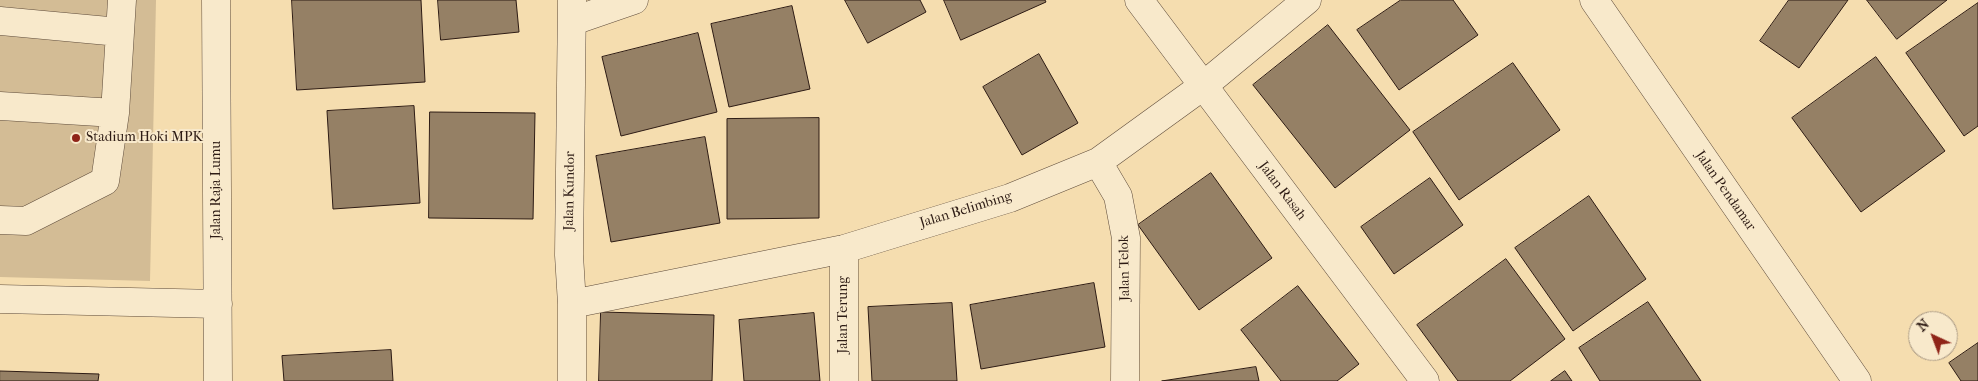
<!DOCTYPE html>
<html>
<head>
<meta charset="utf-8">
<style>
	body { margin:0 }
	#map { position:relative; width:1978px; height:381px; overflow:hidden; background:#f5ddaf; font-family:"IM FELL French Canon",serif }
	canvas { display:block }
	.north { position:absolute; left:1908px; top:311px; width:50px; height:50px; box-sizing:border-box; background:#f8e9cb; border:1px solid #a79782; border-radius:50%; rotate:317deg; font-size:14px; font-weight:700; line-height:20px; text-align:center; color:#2d1b14 }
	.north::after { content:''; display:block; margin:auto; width:18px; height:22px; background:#8f2418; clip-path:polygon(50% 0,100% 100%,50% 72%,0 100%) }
</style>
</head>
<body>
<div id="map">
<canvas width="1978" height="381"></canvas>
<div class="north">N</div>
</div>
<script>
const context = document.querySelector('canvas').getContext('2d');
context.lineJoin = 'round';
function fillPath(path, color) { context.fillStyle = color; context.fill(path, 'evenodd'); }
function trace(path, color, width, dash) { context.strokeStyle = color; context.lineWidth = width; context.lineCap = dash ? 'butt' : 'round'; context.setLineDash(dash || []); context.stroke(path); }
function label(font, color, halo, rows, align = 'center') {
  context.font = font + ' "IM FELL French Canon",serif'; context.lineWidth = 4; context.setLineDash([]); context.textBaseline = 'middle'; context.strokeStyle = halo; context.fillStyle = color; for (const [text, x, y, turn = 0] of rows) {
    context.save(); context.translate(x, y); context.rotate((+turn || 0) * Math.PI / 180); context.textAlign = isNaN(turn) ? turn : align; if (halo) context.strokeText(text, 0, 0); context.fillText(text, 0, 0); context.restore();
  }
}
const green = new Path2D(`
	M0 0H156L150 281 0 277Z`);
const building = new Path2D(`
	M292 0H421L425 82 297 90Z
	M438 0H516L519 32 441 40Z
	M845 0H920L926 12 868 43Z
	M944 0H1045L1046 2 961 40Z
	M1401 0H1453L1478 35 1399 90 1357 30Z
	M1789 0H1848L1799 68 1760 41Z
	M1867 0H1947L1897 39Z
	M1978 3V126L1964 136 1906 53Z
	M792 6 810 89 729 107 711 24Z
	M1328 25 1410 130 1335 188 1253 85Z
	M698 33 717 112 621 136 602 57Z
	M1039 54 1078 123 1022 155 983 87Z
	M1876 57 1945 151 1861 212 1792 118Z
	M1513 63 1560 130 1459 200 1413 132Z
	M414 106 420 203 333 209 327 111Z
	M430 112 535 113 533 219 429 218Z
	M819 118V218L727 219V119Z
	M705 137 720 223 611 242 596 156Z
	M1211 173 1272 258 1199 310 1138 225Z
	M1430 178 1463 225 1394 274 1361 227Z
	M1589 196 1646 279 1573 331 1515 248Z
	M1506 259 1565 339 1510 381H1458L1417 325Z
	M1094 283 1105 347 981 369 970 305Z
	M1298 286 1359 364 1337 381H1281L1241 330Z
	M1648 302 1701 381H1600L1579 348Z
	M952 303 957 381H872L868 307Z
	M601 312 714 315 712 381H599Z
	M814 313 820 381H744L739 320Z
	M1978 343V381H1961L1949 363Z
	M391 350 393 381H284L282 356Z
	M1256 367 1259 381H1162Z
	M0 371 99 374 98 381H0Z
	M1565 371 1572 381H1551Z`);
const minor = new Path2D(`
	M216 0 218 381
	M572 0 569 255 572 304V381
	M1139 0 1425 381
	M1594 0 1857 381
	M0 21 119 32
	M573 21 634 0
	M0 106 115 113
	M1098 162 1118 196 1126 238 1125 381
	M0 220 26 221 105 181 115 113 122 0
	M0 299 218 304
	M572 304 844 249 1010 198 1098 162 1203 86 1307 0
	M844 381V249`);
const markers = [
	[76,138,5,"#8f2418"]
];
const poiNames = [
	["Stadium Hoki MPK",86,138]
];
const streetNames = [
	["Jalan Raja Lumu",217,190,-90],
	["Jalan Kundor",570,191,-89],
	["Jalan Rasah",1282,191,53],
	["Jalan Pendamar",1725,191,55],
	["Jalan Belimbing",966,210,-17],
	["Jalan Telok",1125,268,-91],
	["Jalan Terung",844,315,-90]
];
fillPath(green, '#d3bc95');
fillPath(building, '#958065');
trace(building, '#2d1b14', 1);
trace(minor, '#5f4c3b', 29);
trace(minor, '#f8e9cb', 28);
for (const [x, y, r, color] of markers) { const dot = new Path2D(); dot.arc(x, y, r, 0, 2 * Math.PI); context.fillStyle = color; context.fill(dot); trace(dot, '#f8e9cb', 2); }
label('14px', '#2d1b14', '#f8e9cb', poiNames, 'left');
label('14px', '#2d1b14', '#f8e9cb', streetNames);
</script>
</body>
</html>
